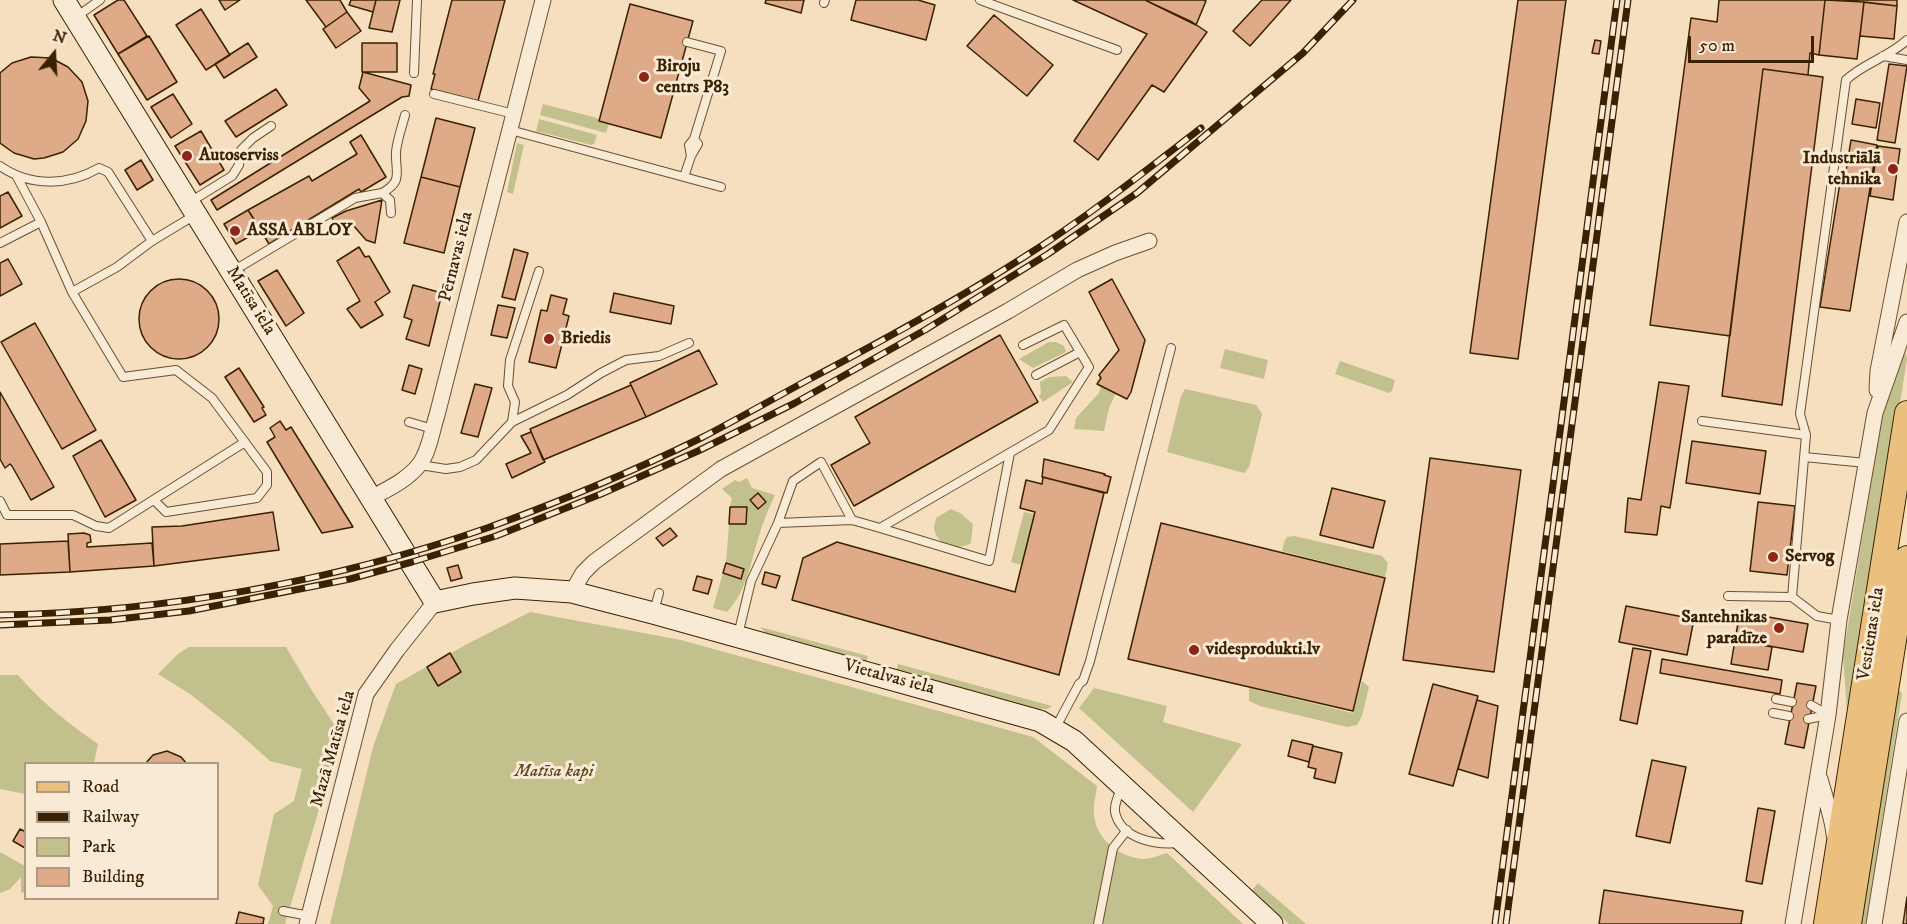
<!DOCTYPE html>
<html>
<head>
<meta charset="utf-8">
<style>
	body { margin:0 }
	#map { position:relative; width:1907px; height:924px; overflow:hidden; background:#f6dfbe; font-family:"IM FELL DW Pica",serif }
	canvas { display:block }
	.legend { position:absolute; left:24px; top:762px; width:195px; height:138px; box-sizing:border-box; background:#f9ead5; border:2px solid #ad9a80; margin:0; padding:8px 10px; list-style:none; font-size:18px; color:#3a2101 }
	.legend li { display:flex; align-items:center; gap:12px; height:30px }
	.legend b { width:30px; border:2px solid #ad9a80 }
	.north { position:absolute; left:24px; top:24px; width:60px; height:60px; -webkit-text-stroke:4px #f9ead5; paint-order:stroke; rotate:18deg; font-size:16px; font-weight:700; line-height:24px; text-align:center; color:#3a2101 }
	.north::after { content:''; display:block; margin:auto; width:21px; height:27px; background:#3a2101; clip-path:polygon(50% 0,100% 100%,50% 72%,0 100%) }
	.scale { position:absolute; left:1688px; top:36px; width:126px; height:27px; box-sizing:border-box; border:3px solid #3a2101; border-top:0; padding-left:8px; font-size:18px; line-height:21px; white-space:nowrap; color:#3a2101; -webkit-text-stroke:4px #f9ead5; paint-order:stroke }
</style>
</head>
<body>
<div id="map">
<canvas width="1907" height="924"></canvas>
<ul class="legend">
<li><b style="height:8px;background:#ebc07f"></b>Road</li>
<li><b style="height:8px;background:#3a2101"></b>Railway</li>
<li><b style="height:16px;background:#c2c08d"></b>Park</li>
<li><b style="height:16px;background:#deaa87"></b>Building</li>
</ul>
<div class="north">N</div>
<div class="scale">50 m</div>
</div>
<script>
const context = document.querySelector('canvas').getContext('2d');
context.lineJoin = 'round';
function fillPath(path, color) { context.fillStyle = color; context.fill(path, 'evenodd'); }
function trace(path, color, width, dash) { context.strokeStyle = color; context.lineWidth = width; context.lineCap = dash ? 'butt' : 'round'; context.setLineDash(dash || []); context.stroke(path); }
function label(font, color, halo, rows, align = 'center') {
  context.font = font + ' "IM FELL DW Pica",serif'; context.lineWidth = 6; context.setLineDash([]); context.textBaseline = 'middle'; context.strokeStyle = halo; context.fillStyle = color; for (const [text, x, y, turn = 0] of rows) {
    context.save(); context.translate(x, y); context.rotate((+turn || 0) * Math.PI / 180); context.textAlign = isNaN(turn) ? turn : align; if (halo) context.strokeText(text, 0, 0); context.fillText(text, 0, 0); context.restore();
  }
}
const green = new Path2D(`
	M543 104 593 117 599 119V121L609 124 606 133 540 115Z
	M539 119 597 135 594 144 591 145 536 131Z
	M517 143 524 145 513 194 507 192Z
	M1049 342H1056L1064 346 1066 352 1033 368 1019 359Z
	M1225 349 1268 360 1264 379 1220 368Z
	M1902 354H1906L1907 359 1851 711H1847L1843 656 1883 410Z
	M1340 361 1395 380 1392 391 1389 393 1335 374Z
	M1066 376 1073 382 1043 402 1039 396 1041 394 1040 382 1049 377Z
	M1101 386 1116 393 1109 408 1104 431 1074 429 1076 418 1099 393Z
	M1185 389 1256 405 1262 414 1249 467 1244 473 1167 452 1181 396Z
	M747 478 752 488 775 495C771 504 767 512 764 521 752 551 750 588 727 612L713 608 723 573 740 578 744 569 726 563 729 524H746L747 508 730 507 732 498 722 489 735 480 739 482Z
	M951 509 960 513 973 524 971 543C959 551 936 546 934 528 934 525 936 521 936 518Z
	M1024 512 1034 514 1022 565 1011 562Z
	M1294 536 1382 556 1388 563 1385 577 1282 551 1284 542 1287 537Z
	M530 612 681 640 1033 737 1097 786C1096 795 1093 806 1094 815 1096 839 1120 858 1144 859 1151 859 1160 855 1167 853L1243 924H330L373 747 396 684 469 643Z
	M760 627 868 656 866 663 769 636Z
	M189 647H286L309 686 341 735 285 924H268L273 906 258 885 274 814 294 801 302 769 270 761 233 728 190 694 158 674 178 654Z
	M898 664 1052 706 1048 709H1036L896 671Z
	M0 675H18C43 704 68 723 98 744L94 763 26 764 25 794 0 789Z
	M1362 681 1369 687 1362 716 1357 725 1347 727 1260 706 1249 701V688L1353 713Z
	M1094 688 1167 706 1163 722 1242 744 1193 812 1079 708Z
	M1898 689 1902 693 1899 713 1866 924H1859Z
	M0 852 25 866V892L21 893V877L10 889 0 893Z
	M1258 883 1306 924H1289L1252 890Z`);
const building = new Path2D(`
	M118 0H124L147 36 118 54 94 15Z
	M219 0H240L225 10Z
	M306 0H340L347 12 326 27Z
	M351 0H376L373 12 349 5Z
	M376 0H400L392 32 369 28Z
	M452 0H505L478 101 431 89 435 74H433Z
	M766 0H804L801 13 765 3Z
	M856 0H918L935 5 926 40 851 20Z
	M1073 0H1145L1192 22 1207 32 1164 92 1152 85 1098 160 1074 141 1147 34Z
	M1145 0H1204L1206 1 1196 25Z
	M1262 0H1291L1250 46 1233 31Z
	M1518 0H1566L1518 359 1470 353Z
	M1719 0H1825L1819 55 1810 53 1808 75 1763 69 1730 336 1650 325 1691 18 1717 22Z
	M1825 0 1864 2 1857 59 1819 55Z
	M1844 0H1897V6Z
	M1864 2 1897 6 1894 39 1860 36Z
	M630 4 693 21 661 138 599 121Z
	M201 9 230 55 206 70 176 25Z
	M347 12 361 31 336 48 323 29Z
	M994 15 1053 65 1027 96 967 46Z
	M149 36 177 82 147 100 118 54Z
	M1595 40 1601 41 1599 54 1592 53Z
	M248 43 257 57 224 78 215 64Z
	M362 43H397V72H362Z
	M31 57 51 58 68 67 82 82 88 101 86 121 78 139 63 152 44 158 34 159 14 153 0 143V73L12 63Z
	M1889 64 1907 66 1895 143 1877 140Z
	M1763 69 1823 77 1782 405 1722 396Z
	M363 72 411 85 409 96 402 97 217 210 211 200 370 101 359 88Z
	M276 89 287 105 236 137 225 121Z
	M173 94 192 124 171 138 151 107Z
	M1856 99 1880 103 1876 128 1852 124Z
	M436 118 475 128 460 187 421 177Z
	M201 131 224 170 200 185 175 146Z
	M361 135 386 177 361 192 359 189 269 244 248 210 309 176 312 181 357 154 350 142Z
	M1851 140 1877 145 1850 311 1820 307 1842 170 1846 171Z
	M1878 146 1900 149 1893 200 1870 196Z
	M141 160 153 180 137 190 125 170Z
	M421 177 460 187 444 253 404 243Z
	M8 192 22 216 0 228V196Z
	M382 200 375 243 366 240 353 225 340 232 332 218 346 211Z
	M248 210 261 230 236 244 224 224Z
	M359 247 365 257 369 256 390 292 375 302 383 315 361 328 347 309 360 301 337 261Z
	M514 249 528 253 515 300 502 297Z
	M8 259 22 284 0 296V263Z
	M277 270 304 313 286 326 258 281Z
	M139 319a40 40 0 1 1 80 0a40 40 0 1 1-80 0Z
	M1112 279 1145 340 1131 392 1127 399 1097 384 1101 378 1099 375 1119 350 1089 292Z
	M413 285 442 293 429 346 406 339 412 320 404 317Z
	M614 293 674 306 671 324 610 312Z
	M551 295 567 299 563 314 569 316 556 368 529 362 541 310 547 311Z
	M498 305 515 308 507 338 491 335Z
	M35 323 96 430 62 449 1 342Z
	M1000 335 1038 402 854 506 831 465 870 443 855 417Z
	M699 350 717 384 646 417 630 383Z
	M409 365 422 369 415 394 402 390Z
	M239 368 264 407 262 408 266 415 254 422 225 377Z
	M1659 382 1689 386 1670 508 1661 506 1657 535 1625 532 1628 498 1641 500Z
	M475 384 492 388 478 437 461 433Z
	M631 385 646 417 543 460 530 429Z
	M0 392 54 487 31 500 12 466 10 464 5 468 0 459Z
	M280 421 286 430 291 427 353 527 322 533 267 442 275 437 270 428Z
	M531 432 545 462 512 478 506 464 531 453 521 436Z
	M101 440 136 500 105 517 73 456Z
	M1692 441 1766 451 1760 494 1686 483Z
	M1430 458 1521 470 1494 672 1403 660Z
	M1044 459 1105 474 1104 475 1111 477 1107 493 1042 477Z
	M1043 477 1104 493 1059 675 792 600 803 558 837 542 1015 592 1035 512 1020 508 1026 480 1042 484Z
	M1332 488 1385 501 1373 548 1320 535Z
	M758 493 766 502 758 509 750 500Z
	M1758 502 1795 506 1787 575 1750 571Z
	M730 507H747L746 524H729Z
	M273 512 279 550 154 566 152 527 182 526Z
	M1161 523 1385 578 1353 711 1128 659Z
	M670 528 677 536 663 546 656 538Z
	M84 533 90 535 91 542 87 543V547L152 543 154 566 70 572 68 534Z
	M68 541 70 572 0 575V544Z
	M726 563 744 569 741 579 723 573Z
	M458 565 462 578 451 581 447 568Z
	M765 572 780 576 776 588 762 584Z
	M697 576 712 580 708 594 693 590Z
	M1626 606 1694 619 1687 655 1619 642Z
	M1740 612 1808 624 1803 652 1735 640Z
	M1735 640 1772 647 1768 670 1731 664Z
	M1633 648 1651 651 1637 724 1620 720Z
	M450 653 461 672 438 686 427 667Z
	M1662 659 1782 680 1780 694 1660 673Z
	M1797 683 1816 686 1804 748 1785 744Z
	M1433 684 1478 696 1453 786 1409 774Z
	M1477 700 1498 706 1488 778 1458 769Z
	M1292 740 1313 745 1309 762 1288 756Z
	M1313 746 1342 753 1335 783 1314 778 1316 769 1308 767Z
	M167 751 181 757 187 764H145L153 755Z
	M1652 760 1686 767 1670 843 1636 836Z
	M1758 808 1775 811 1762 884 1746 881Z
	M20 829 26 832 25 848 13 841Z
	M1604 890 1743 911 1741 924H1599Z
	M1907 897V924H1903Z
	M239 912 264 918 263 924H236Z`);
const lane = new Path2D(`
	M980 0 1117 50
	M824 3 825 0
	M76 17 100 0
	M687 42 721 51 694 139 689 145 691 156
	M1883 56 1907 60
	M414 73 417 0
	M434 94 514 114
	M510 130 721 187
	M0 166C30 187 68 186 99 168L108 172 152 241 195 215
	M16 175 41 222 72 292
	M684 177 691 156 698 144 694 139
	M382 193C404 181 395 172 396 152 397 140 402 127 405 115
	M190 202 232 176 239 165 241 150 253 138 271 126
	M152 241 117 267 72 292 123 377 176 370 212 398 267 472V485L257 498 166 512 155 501
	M0 243 41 222
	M233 271 355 198 382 193 390 200 391 213
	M1036 375 1080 352
	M1702 421 1806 435
	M409 422 433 429
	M512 422 567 395 601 373 626 360 659 356 689 343
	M1804 457 1866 463
	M420 465 446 469 460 467 476 460 512 422 515 402 508 386 510 360 539 271
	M0 501 7 515H73L96 526 109 528 245 442
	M778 523 793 481 821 462 852 520
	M880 528 989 561 1010 453
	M1728 596 1792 597
	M654 611 659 593
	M1839 620 1817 616 1792 597 1806 435 1800 414 1846 80C1864 63 1889 57 1907 40
	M738 635 751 581 778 523 852 520 880 528 1049 430 1089 367 1064 325 1023 345
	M1776 699 1792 702
	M1811 705 1828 715
	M1773 713 1789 716
	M1808 719 1828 715
	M1056 727 1079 684 1083 681 1090 661 1171 348
	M1121 789C1118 796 1114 804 1115 812 1121 840 1157 845 1179 843
	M283 911 309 916
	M1098 924 1113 848 1127 830`);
const street = new Path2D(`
	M1877 390 1878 371 1907 222
	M371 498C388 489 407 480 419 465 429 453 432 430 437 415L543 0
	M572 592 583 573 594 562 721 469 1008 311 1077 270 1115 253 1149 241
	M1820 779C1825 798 1832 815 1834 834
	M307 924 366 694 397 650 435 602
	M1793 924 1828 715 1839 620 1875 413 1907 322
	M1874 924 1907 721`);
const secondary = new Path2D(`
	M64 0 435 602 473 594 515 588 572 592 653 613 1040 721 1074 741 1272 924`);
const primary = new Path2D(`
	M1826 924 1907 413
	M1849 924 1907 558`);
const rail = new Path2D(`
	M0 615C164 612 332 582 487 528 559 502 632 472 701 438 736 420 771 400 806 381 880 342 954 302 1024 257 1086 218 1143 173 1201 128
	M0 625 110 620 189 611 350 579 412 562 496 536 601 494 698 451 795 403 925 330 1048 254 1137 193 1303 53 1353 0
	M1495 924 1617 0
	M1506 924 1628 0`);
const markers = [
	[644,77,6,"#8f2418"],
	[187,156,6,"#8f2418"],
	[1893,169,6,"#8f2418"],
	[235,231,6,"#8f2418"],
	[549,339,6,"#8f2418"],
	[1773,557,6,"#8f2418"],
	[1779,628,6,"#8f2418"],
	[1194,650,6,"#8f2418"]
];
const poiNames = [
	["Biroju",656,67],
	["centrs P83",656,88],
	["Autoserviss",199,156],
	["Industriālā",1881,159,"right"],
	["tehnika",1881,180,"right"],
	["ASSA ABLOY",247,231],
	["Briedis",561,339],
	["Servog",1785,557],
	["Santehnikas",1767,618,"right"],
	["paradīze",1767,639,"right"],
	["videsprodukti.lv",1206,650]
];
const streetNames = [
	["Pērnavas iela",457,257,-76],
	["Matīsa iela",250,301,58],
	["Vestienas iela",1872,634,-81],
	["Vietalvas iela",889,678,15],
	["Mazā Matīsa iela",334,749,-74]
];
const parkNames = [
	["Matīsa kapi",554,772]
];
fillPath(green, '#c2c08d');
fillPath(building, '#deaa87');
trace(building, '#3a2101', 1.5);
trace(lane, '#695030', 10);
trace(street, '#695030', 17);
trace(secondary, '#3a2101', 23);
trace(primary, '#3a2101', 26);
trace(lane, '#f9ead5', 8);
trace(street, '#f9ead5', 15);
trace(secondary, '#f9ead5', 21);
trace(primary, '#ebc07f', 24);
trace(rail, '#3a2101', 7);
trace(rail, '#f9ead5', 4.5, [14]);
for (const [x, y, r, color] of markers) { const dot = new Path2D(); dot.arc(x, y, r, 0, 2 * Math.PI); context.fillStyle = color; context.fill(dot); trace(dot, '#f9ead5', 2); }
label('bold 18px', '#3a2101', '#f9ead5', poiNames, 'left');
label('18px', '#3a2101', '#f9ead5', streetNames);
label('italic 18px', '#5c4924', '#f9ead5', parkNames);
</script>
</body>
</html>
